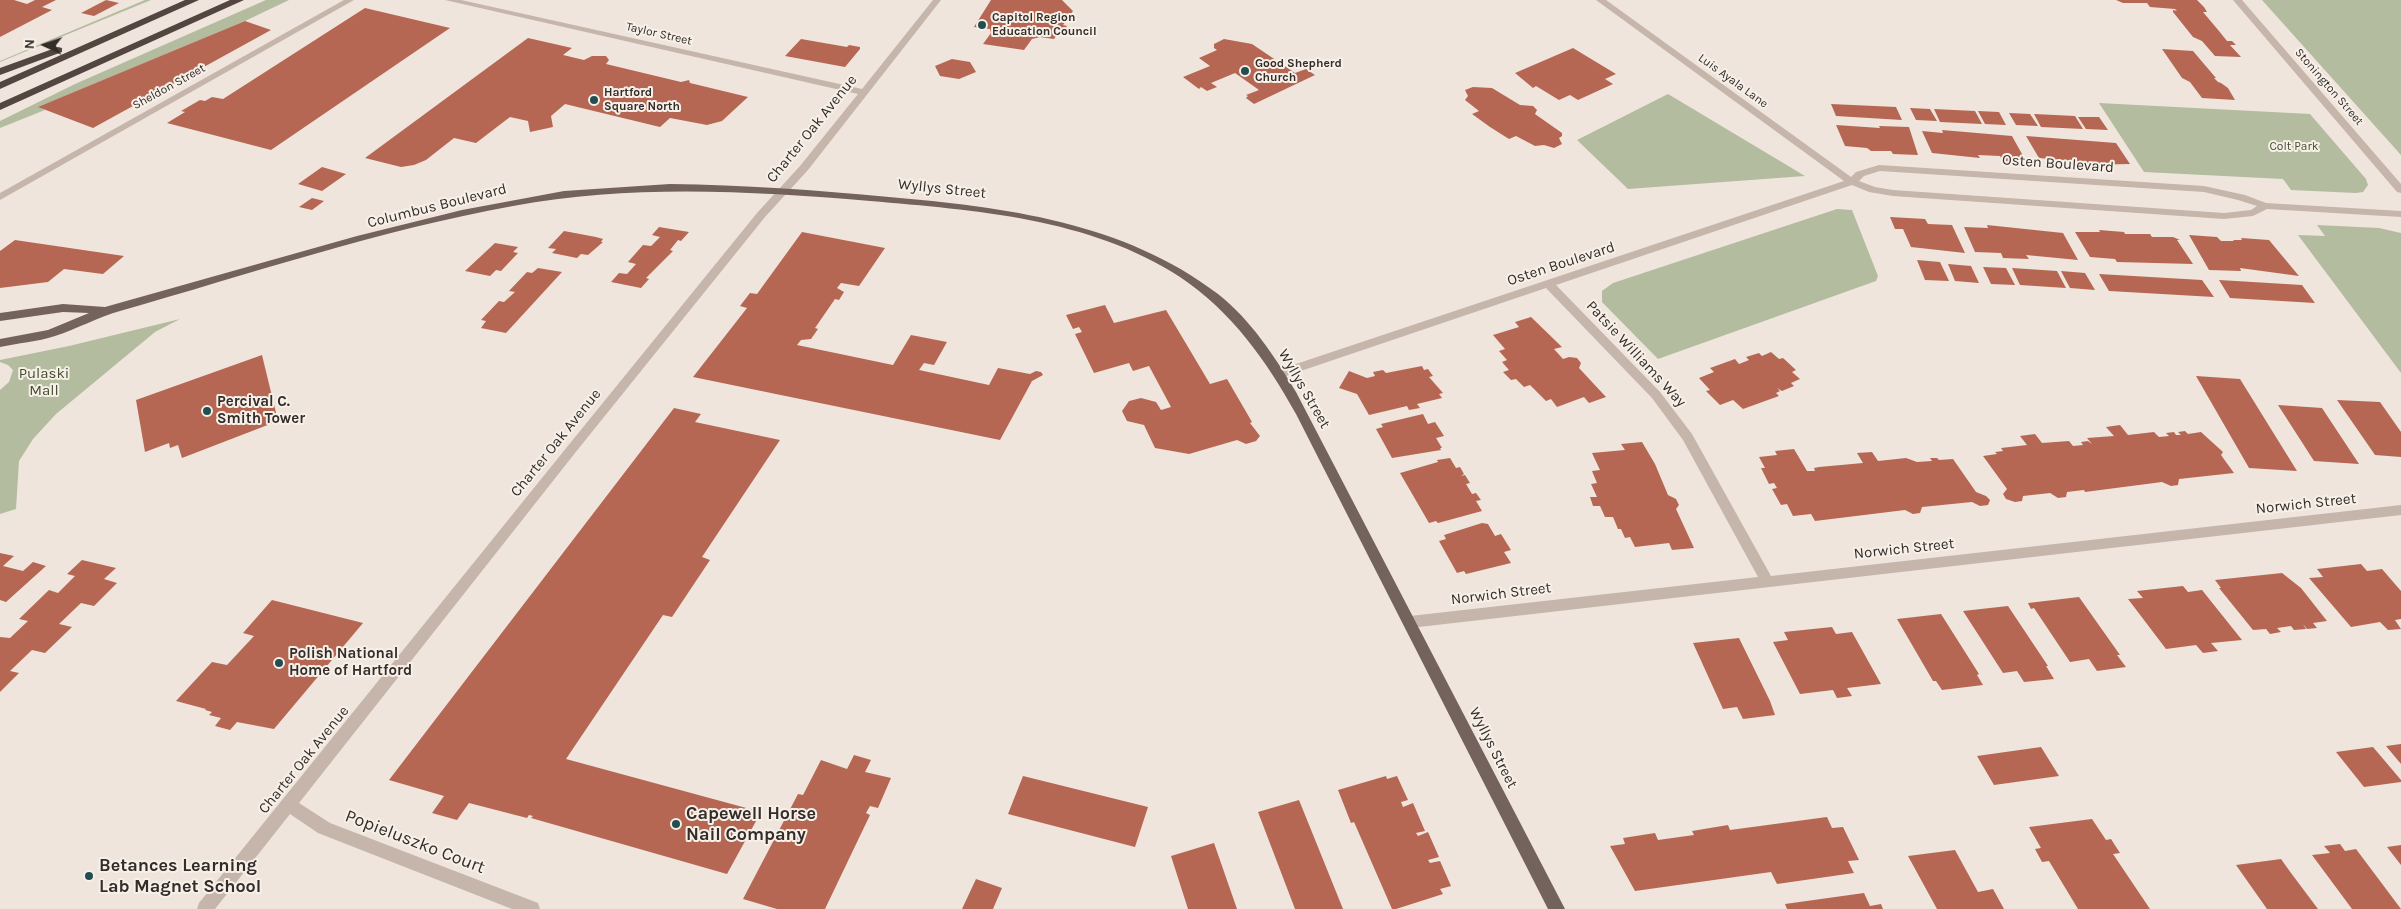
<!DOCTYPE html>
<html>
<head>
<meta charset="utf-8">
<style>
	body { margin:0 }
	#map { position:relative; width:2401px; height:909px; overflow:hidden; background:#efe5dd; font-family:Karla,sans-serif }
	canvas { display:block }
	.north { position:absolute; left:20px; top:20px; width:50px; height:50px; -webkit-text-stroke:4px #f7f0e8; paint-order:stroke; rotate:273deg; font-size:14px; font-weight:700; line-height:20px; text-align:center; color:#342c29 }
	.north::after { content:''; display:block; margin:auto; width:18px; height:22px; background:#342c29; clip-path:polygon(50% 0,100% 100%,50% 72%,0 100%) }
</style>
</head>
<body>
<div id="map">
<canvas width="2401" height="909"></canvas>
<div class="north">N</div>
</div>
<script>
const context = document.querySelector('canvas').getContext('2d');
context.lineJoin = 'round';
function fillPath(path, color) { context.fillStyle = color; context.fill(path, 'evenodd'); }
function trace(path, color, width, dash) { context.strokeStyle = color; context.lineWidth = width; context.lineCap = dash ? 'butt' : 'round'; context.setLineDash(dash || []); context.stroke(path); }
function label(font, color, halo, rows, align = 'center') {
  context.font = font + ' Karla,sans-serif'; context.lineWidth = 4; context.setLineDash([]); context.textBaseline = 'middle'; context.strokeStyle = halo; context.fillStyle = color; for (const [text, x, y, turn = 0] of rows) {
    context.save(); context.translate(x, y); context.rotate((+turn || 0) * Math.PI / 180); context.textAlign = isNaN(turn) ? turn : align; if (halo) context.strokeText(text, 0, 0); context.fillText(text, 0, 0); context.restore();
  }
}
const green = new Path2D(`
	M145 0H151L0 62V61Z
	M266 0H289L245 21 39 107 45 110 0 128V121L75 84Z
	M2262 0H2401V155Z
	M1668 94 1805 176 1628 189 1577 140Z
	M2099 103 2310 114 2366 179 2368 185 2363 192 2356 193 2291 190 2283 179 2144 172Z
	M1837 209 1852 210 1878 276 1876 281 1658 359 1602 302V291L1613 283Z
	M2317 225 2379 228 2401 233V373L2298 235 2325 236Z
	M180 319 155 332 56 414 33 439 19 461 16 509 0 514V390L9 382 13 370 8 365 0 362V360L69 346Z`);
const building = new Path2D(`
	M0 0H14L27 4 35 0H56L42 7 52 10 0 37Z
	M106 0 119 3 94 16 81 13Z
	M991 0H1062L1073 11 1063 25 1067 26 1064 31H1060L1054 39 1040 37 1032 39 1024 50 983 44 991 33 990 29 974 27Z
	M2116 0H2197L2204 7 2207 12H2203L2219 31 2227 41H2232L2236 45H2230L2241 57 2215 56 2202 41 2193 37 2173 12V10L2177 11 2175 9 2150 7 2147 3H2123Z
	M365 8 450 28 271 150 167 123 185 112 181 111 200 100 205 101 212 97 223 99Z
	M245 21 271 30 93 128 38 107Z
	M528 38 572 48 563 55 584 60 592 56H606L609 60 606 64 681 82 689 80 690 83 748 97 722 121 707 125 670 118 660 127 565 104 551 116 553 127 530 132 528 121 510 117 476 143 454 138 426 160 414 165 401 167 365 158Z
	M801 39 847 47 849 45 860 47V49L845 67 785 56Z
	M1224 39 1252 44 1295 73 1306 69 1315 75 1254 104 1246 98 1248 96 1246 95 1259 90 1235 73 1211 83 1217 87 1207 91 1201 87 1199 89 1183 77 1210 66 1199 58 1217 50 1214 48V44Z
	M1573 48 1616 74 1605 79 1613 84 1578 100 1570 95 1559 100 1536 86 1533 88 1515 73Z
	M2162 49 2193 51 2216 78H2214L2218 82 2221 83 2228 88 2235 100 2202 98 2190 82 2182 78Z
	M952 59 970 62 976 72 959 79 940 76 935 66Z
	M1473 87 1492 88 1520 105 1533 106 1537 110 1535 114 1562 133V136L1559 138 1562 144 1554 148 1544 145 1535 146 1516 136 1509 139 1490 127 1472 114 1479 111 1465 100 1468 96 1465 90Z
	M1831 104 1896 107 1902 120 1836 116Z
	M1910 108 1930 109 1937 121 1916 120Z
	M1934 109 1975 111 1982 124 1940 122Z
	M1978 111 1999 112 2006 125 1985 124Z
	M2009 113 2030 114 2038 126 2016 125Z
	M2034 114 2075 116 2083 129 2041 127Z
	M2078 117H2099L2108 130 2086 129Z
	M1836 125 1880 128 1879 126 1909 127 1918 155 1893 154 1891 151H1871L1867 148 1845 146Z
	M1942 130 2012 136 2027 163 2003 161 2000 156 1978 155 1980 158 1932 153 1922 131 1943 133Z
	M2026 136 2116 143 2130 164 2084 165 2082 162 2039 158Z
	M322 167 346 174 322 191 298 184Z
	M312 198 324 201 312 210 299 207Z
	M1890 217 1925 219 1928 224 1952 225 1965 253 1911 247 1903 229H1895Z
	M1987 225 2063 233 2078 260 2026 255 2029 259 2003 258 2001 253 1975 252 1964 227 1988 228Z
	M659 227 689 232 681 241 678 240 670 250 673 251 646 278 649 279 641 288 611 282 619 273 627 274 636 264 628 262 643 245 651 246 660 237 652 235Z
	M2099 230 2124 232 2125 234H2150L2152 237H2173L2180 240H2177L2193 264 2117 262 2115 259 2090 257 2075 232H2100Z
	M564 231 596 237 603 239 601 242H603L588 255 581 254 577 258 552 253 556 249 548 248Z
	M802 232 885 248 859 286 841 283 837 288 844 292 839 300 835 299 815 328 818 329 811 339 801 340 797 345 893 365 911 335 947 342 934 365 924 363 919 370 989 385 998 368 1030 374 1036 371 1041 372 1043 375 1032 381 1000 440 693 377 747 308 740 306 750 293 757 294Z
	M2189 235 2217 237 2221 241H2234L2233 240H2242L2241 238 2269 240 2299 276 2240 268 2241 271 2209 270Z
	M15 240 124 256 103 274 64 269 48 282 0 288V251Z
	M495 243 518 247 513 252 518 253 501 271 496 270 490 276 465 271Z
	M1917 260 1940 262 1949 281 1925 280Z
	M1948 264 1971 266 1979 283 1955 281Z
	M1983 267 2006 268 2015 285 1991 284Z
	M538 268 562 272 506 333 481 328 486 321 481 320 499 301 504 302 515 292 509 291 527 272 532 273Z
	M2012 268 2057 271 2066 288 2020 285Z
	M2061 271 2085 273 2095 290 2070 288Z
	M2099 274 2202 280 2214 297 2109 291Z
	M2219 280 2302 285 2315 303 2230 298Z
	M1105 305 1114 323 1166 310 1210 384 1227 379 1252 422 1250 423 1260 436 1256 441 1246 444 1237 440 1189 454 1155 448 1144 425 1127 421 1122 411 1129 401 1141 398 1156 402 1161 410 1171 407 1149 366 1133 371 1129 363 1094 373 1075 334 1082 332 1079 327 1073 329 1066 315Z
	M1531 317 1562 347 1554 349 1563 359 1569 357 1577 358 1581 363 1579 368 1606 397 1589 403 1584 397 1557 407 1551 399 1546 401 1530 385 1524 387 1516 379 1511 380 1503 372 1509 370 1502 362 1507 360 1499 351 1505 349 1493 335 1519 327 1515 322Z
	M1771 352 1779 359 1783 358 1796 370 1792 372 1800 379 1791 383 1794 386 1782 391 1777 388 1780 391 1776 393 1779 396 1743 409 1733 400 1720 405 1706 391 1710 390 1699 378 1714 372 1710 368 1735 359 1739 364 1749 360 1746 357 1759 353 1762 356Z
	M262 355 278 421 182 458 178 445 170 448 169 443 145 452 136 400Z
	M1422 366 1424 370 1428 369 1433 376 1429 377 1443 393 1439 394 1442 398 1417 404 1420 408 1409 410 1407 406 1369 415 1357 394 1339 388 1349 371 1367 378 1375 376 1373 372 1383 370 1386 373Z
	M2196 376 2240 379 2297 471 2249 468Z
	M2337 400 2380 402 2401 432V457L2375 455Z
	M2278 405 2322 408 2359 464 2314 461Z
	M674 408 701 414 695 422 780 440 702 557 710 560 672 617 663 615 566 759 761 812 727 874 531 818 533 816 529 815 527 818 469 803 457 820 432 813 444 796 389 780Z
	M1423 414 1428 424 1435 422 1444 436 1436 438 1442 448H1440L1441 450 1392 458 1376 429 1383 427 1381 424Z
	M2120 425 2128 435 2154 432 2159 437 2169 436 2166 433 2174 432 2176 435H2181L2178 432 2185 431 2188 434 2201 432 2223 452 2221 455 2234 473 2179 479 2178 485 2171 486 2162 482 2085 492 2084 490 2067 492 2066 497 2058 498 2050 493 2023 496 2022 501 2015 502 2006 499 2003 494 2007 489 1983 456 1997 454 1995 452 2003 451 2001 448 2027 445 2020 436 2035 434 2042 443 2069 441 2073 446 2083 445 2081 442 2088 441 2092 444 2087 438 2114 436 2106 427Z
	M1642 442 1655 464 1668 495 1676 499 1679 505 1676 509 1694 548 1672 550 1669 543 1635 547 1630 537 1625 538 1621 529H1618L1613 517H1605L1600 506H1593L1590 497H1597L1591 484 1597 483 1592 471 1600 470 1592 453 1625 450 1621 444Z
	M1794 449 1807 471H1815L1814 468 1819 467 1863 463 1857 453 1872 452 1878 461 1906 458 1917 462 1932 461 1930 458H1937L1939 460 1953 459 1976 492 1986 496 1990 500 1988 505 1980 506 1972 502 1922 507 1920 513 1913 514 1905 510 1815 521 1811 514 1793 516 1787 504 1781 505 1772 489 1777 488 1774 483 1769 484 1761 468H1765L1759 457 1777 455 1775 451Z
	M1450 458 1456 468 1460 467 1464 474 1461 476 1465 475 1470 483 1466 484 1472 494 1476 493 1481 500 1476 501 1482 511 1438 523 1436 521 1429 523 1400 473 1438 462 1437 460Z
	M1482 523 1488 524 1495 536 1501 534 1511 550 1504 552 1511 563 1466 574 1464 571 1457 573 1439 541 1446 539 1444 535Z
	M0 553 14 556 3 566 23 571 33 562 46 566 6 602 0 600Z
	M82 560 116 568 104 579 117 583 94 606 81 603 59 624 72 627 45 653 32 650 10 671 19 673 0 692V637L10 638 28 621 19 619 49 590 58 593 75 576 67 574Z
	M2361 564 2367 571 2382 569 2401 591V619L2395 620 2401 629 2388 630 2380 622 2351 627 2309 578 2323 577 2317 569Z
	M2282 573 2301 588 2327 621 2313 623 2317 628 2307 629 2303 624 2306 629 2294 630 2291 626 2277 628 2281 632 2270 634 2266 629 2253 630 2219 588H2221L2215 580Z
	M2183 586 2188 592 2202 590 2242 640 2211 643 2218 651 2203 653 2196 645 2166 649 2128 599 2143 598 2137 591Z
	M2079 597 2120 655H2117L2126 667 2097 671 2089 659 2070 662 2034 608 2031 609 2028 603Z
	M272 600 363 623 274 729 237 722 230 730 215 726 221 718 209 715 212 712 205 710 206 709 176 701 212 662 227 665 254 636 243 633Z
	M2008 606 2048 666H2046L2054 679 2024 682 2017 671 2003 673 1963 611Z
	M1941 614 1979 674 1977 675 1983 685 1942 690 1936 681H1933L1897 619Z
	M1832 627 1836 634 1852 632 1881 684 1847 688 1852 696 1837 698 1833 690 1800 694 1773 642 1788 640 1784 632Z
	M1739 638 1770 701 1775 715 1743 719 1737 707 1723 709 1693 643Z
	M2401 744V764L2386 746Z
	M2041 747 2059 776 1994 785 1977 756Z
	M2373 747 2401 780V782L2364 787 2336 752Z
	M854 755 871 760 865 772 891 778 878 808 870 806 866 813 870 815 825 909H777L743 899 798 794 803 795 821 760 847 769Z
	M1023 776 1148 807 1135 847 1008 814Z
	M1386 776 1387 779 1397 776 1408 800 1401 802 1403 807 1413 803 1425 831 1416 833 1418 836 1428 832 1439 857 1428 860 1430 863 1440 861 1451 886 1440 889 1443 894 1396 909H1392L1354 822 1351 823 1338 790Z
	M1299 800 1343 909H1295L1258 812Z
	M1827 817 1832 828 1843 827 1859 860 1848 861 1854 873 1777 884 1771 872 1635 891 1610 846 1625 844 1623 838 1655 833 1658 840 1694 835 1692 831 1728 825 1730 830Z
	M2092 819 2106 840 2111 839 2120 853 2113 854 2150 909H2078L2049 861 2042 862 2035 849 2041 848 2029 827Z
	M1214 843 1237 909H1188L1171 856Z
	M2340 844 2345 851 2356 849 2401 909H2352L2312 855 2330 853 2324 846Z
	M2401 845V865L2387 847Z
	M1955 850 1978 892 1993 889 2004 909H1937L1908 856Z
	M2281 859 2291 873 2318 909H2267L2236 865Z
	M976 879 1002 888 993 909H962Z
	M1864 893 1870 906 1881 904 1883 909H1787L1785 904Z`);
const minor = new Path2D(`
	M344 0H354L0 200V193Z
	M445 0H461L862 89 933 0H941L808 170 765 217 575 453 299 803 330 823 538 903 540 909H512L318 833 290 814 215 909H197L199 903 567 447 757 213 800 166 858 94Z
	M1596 0H1606L1851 177 1856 172 1879 165 2204 186 2245 195 2266 203 2401 211V217L2267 209 2253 216 2224 219 1893 196 1869 192 1852 185 1556 285 1660 392 1692 434 1771 576 2401 505V515L1410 628 1405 626 1403 622 1405 618 1410 616 1758 577 1683 440 1652 398 1546 288 1283 377H1275L1273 374 1275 371 1844 181ZM1880 171 2204 192 2238 200 2257 206 2251 210 2224 213 1893 190 1875 187 1859 181 1864 176Z
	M2233 0H2242L2401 184V193L2397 192Z`);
const major = new Path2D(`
	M670 184C743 185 816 190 889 197 1004 207 1124 222 1218 294 1251 320 1275 357 1296 392L1565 909H1548L1296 414C1266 360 1232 312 1180 277 1090 218 974 210 870 201 750 191 632 184 513 206 380 230 250 274 120 311 98 317 77 329 55 336 37 342 18 343 0 347V339L48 330 89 313 63 312 0 321V313L63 304 105 307 357 236 462 210 564 191Z`);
const highway = new Path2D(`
	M185 0H199L0 89V82Z
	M230 0H244L0 110V103Z
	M58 47 62 48V52L0 75V68Z`);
const markers = [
	[982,25,5,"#234e50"],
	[1245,71,5,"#234e50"],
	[594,100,5,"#234e50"],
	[207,411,5,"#234e50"],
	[279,663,5,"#234e50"],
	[676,824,5,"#234e50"],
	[89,876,5,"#234e50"]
];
const farPoinames = [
	["Capitol Region",992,18],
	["Education Council",992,32],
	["Good Shepherd",1255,64],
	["Church",1255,78],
	["Hartford",604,93],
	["Square North",604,107]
];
const farStreetnames = [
	["Taylor Street",659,34,13],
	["Luis Ayala Lane",1733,81,36],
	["Sheldon Street",169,87,-29],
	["Stonington Street",2329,87,49]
];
const farParknames = [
	["Colt Park",2294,147]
];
const streetNames = [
	["Charter Oak Avenue",812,129,-51],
	["Osten Boulevard",2058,164,4],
	["Wyllys Street",942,189,6],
	["Columbus Boulevard",437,206,-14],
	["Osten Boulevard",1561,264,-18],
	["Patsie Williams Way",1636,354,47],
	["Wyllys Street",1304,389,60],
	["Charter Oak Avenue",556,443,-51],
	["Norwich Street",2306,504,-6],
	["Norwich Street",1904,549,-6],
	["Norwich Street",1501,594,-7],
	["Wyllys Street",1493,748,63],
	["Charter Oak Avenue",304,760,-51]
];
const parkNames = [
	["Pulaski",44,374],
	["Mall",44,391]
];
const poiNames = [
	["Percival C.",217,402],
	["Smith Tower",217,419],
	["Polish National",289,654],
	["Home of Hartford",289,671]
];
const nearPoinames = [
	["Capewell Horse",686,814],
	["Nail Company",686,835],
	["Betances Learning",99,866],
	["Lab Magnet School",99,887]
];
const nearStreetnames = [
	["Popieluszko Court",415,842,21]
];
fillPath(green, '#b3bc9e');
fillPath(building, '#b66753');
fillPath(minor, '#c5b5aa');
fillPath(major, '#74635c');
fillPath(highway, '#534641');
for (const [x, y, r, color] of markers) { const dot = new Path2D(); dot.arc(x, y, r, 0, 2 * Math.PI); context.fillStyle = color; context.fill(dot); trace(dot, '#f7f0e8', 2); }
label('bold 12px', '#342c29', '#f7f0e8', farPoinames, 'left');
label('12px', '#342c29', '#f7f0e8', farStreetnames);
label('12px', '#444f2f', '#f7f0e8', farParknames);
label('15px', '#342c29', '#f7f0e8', streetNames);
label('15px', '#444f2f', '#f7f0e8', parkNames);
label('bold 15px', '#342c29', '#f7f0e8', poiNames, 'left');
label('bold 18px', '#342c29', '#f7f0e8', nearPoinames, 'left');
label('18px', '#342c29', '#f7f0e8', nearStreetnames);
</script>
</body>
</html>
